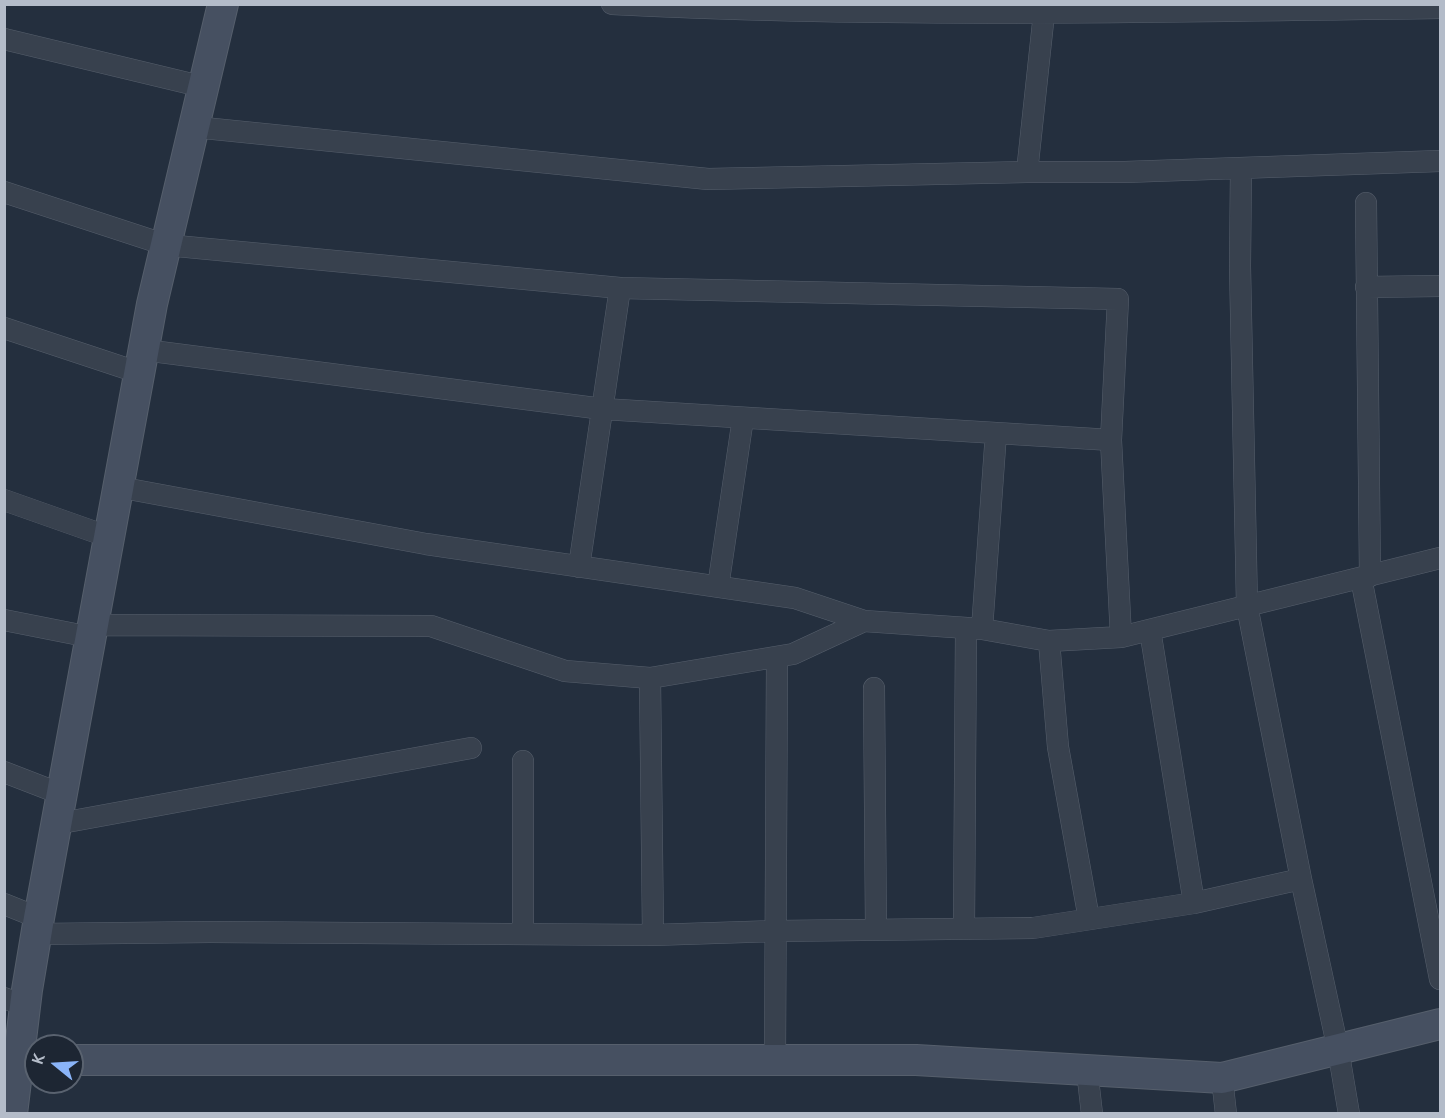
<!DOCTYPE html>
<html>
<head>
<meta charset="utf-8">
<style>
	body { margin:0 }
	#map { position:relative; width:1445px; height:1118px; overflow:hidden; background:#242f3e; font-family:"Space Grotesk",sans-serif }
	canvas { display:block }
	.frame { position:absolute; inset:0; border:6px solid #b4bcc9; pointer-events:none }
	.north { position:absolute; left:24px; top:1034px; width:60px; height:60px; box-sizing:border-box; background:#1d2633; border:2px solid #59626f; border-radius:50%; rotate:288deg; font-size:16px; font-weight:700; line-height:24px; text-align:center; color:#b4bcc9 }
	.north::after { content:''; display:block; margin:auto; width:21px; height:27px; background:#8ab4f8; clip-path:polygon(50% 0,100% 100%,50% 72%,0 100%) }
</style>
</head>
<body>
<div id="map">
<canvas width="1445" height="1118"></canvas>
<div class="frame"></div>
<div class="north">K</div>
</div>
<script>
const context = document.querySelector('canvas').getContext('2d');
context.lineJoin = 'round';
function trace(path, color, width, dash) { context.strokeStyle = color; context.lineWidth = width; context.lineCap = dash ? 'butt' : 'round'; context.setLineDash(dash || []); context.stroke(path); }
const street = new Path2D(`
	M612 4C888 18 1164 12 1440 8
	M4 39 204 87
	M194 127 708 179 1027 172H1125L1440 161
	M1241 168 1240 266 1247 606 1301 879 1338 1049 1349 1114
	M1027 172 1045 4
	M4 192 166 245 620 288 1118 299 1111 440 1121 637
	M1366 203 1370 576
	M1366 287 1440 286
	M4 328 140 373
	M144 350 603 409 1111 440
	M118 487 426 544 795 598 864 621 982 629 1049 641 1121 637 1440 558
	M4 500 109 537
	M579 567 620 288
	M1361 578 1440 979
	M718 587 743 418
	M4 620 90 637
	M92 625 431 626 565 671 650 678 793 654 864 621
	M982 629 996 433
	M1150 630 1194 903
	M1049 641 1058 747 1089 919
	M650 678 653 935
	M874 688 876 930
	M523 761V934
	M4 772 61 794
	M56 824 471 748
	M4 904 39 918
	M964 929 966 628
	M37 934 210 932 653 935 776 931 1033 928 1194 903 1301 879
	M4 998 25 1006
	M775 1060 777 657
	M1087 1070 1092 1114
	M1222 1078 1226 1114`);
const secondary = new Path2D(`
	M72 1060H916L1222 1078 1440 1024
	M12 1114 27 990 39 918 152 304 223 4`);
trace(street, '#565f6c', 22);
trace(secondary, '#565f6c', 32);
trace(street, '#38414e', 21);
trace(secondary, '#465061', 30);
</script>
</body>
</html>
